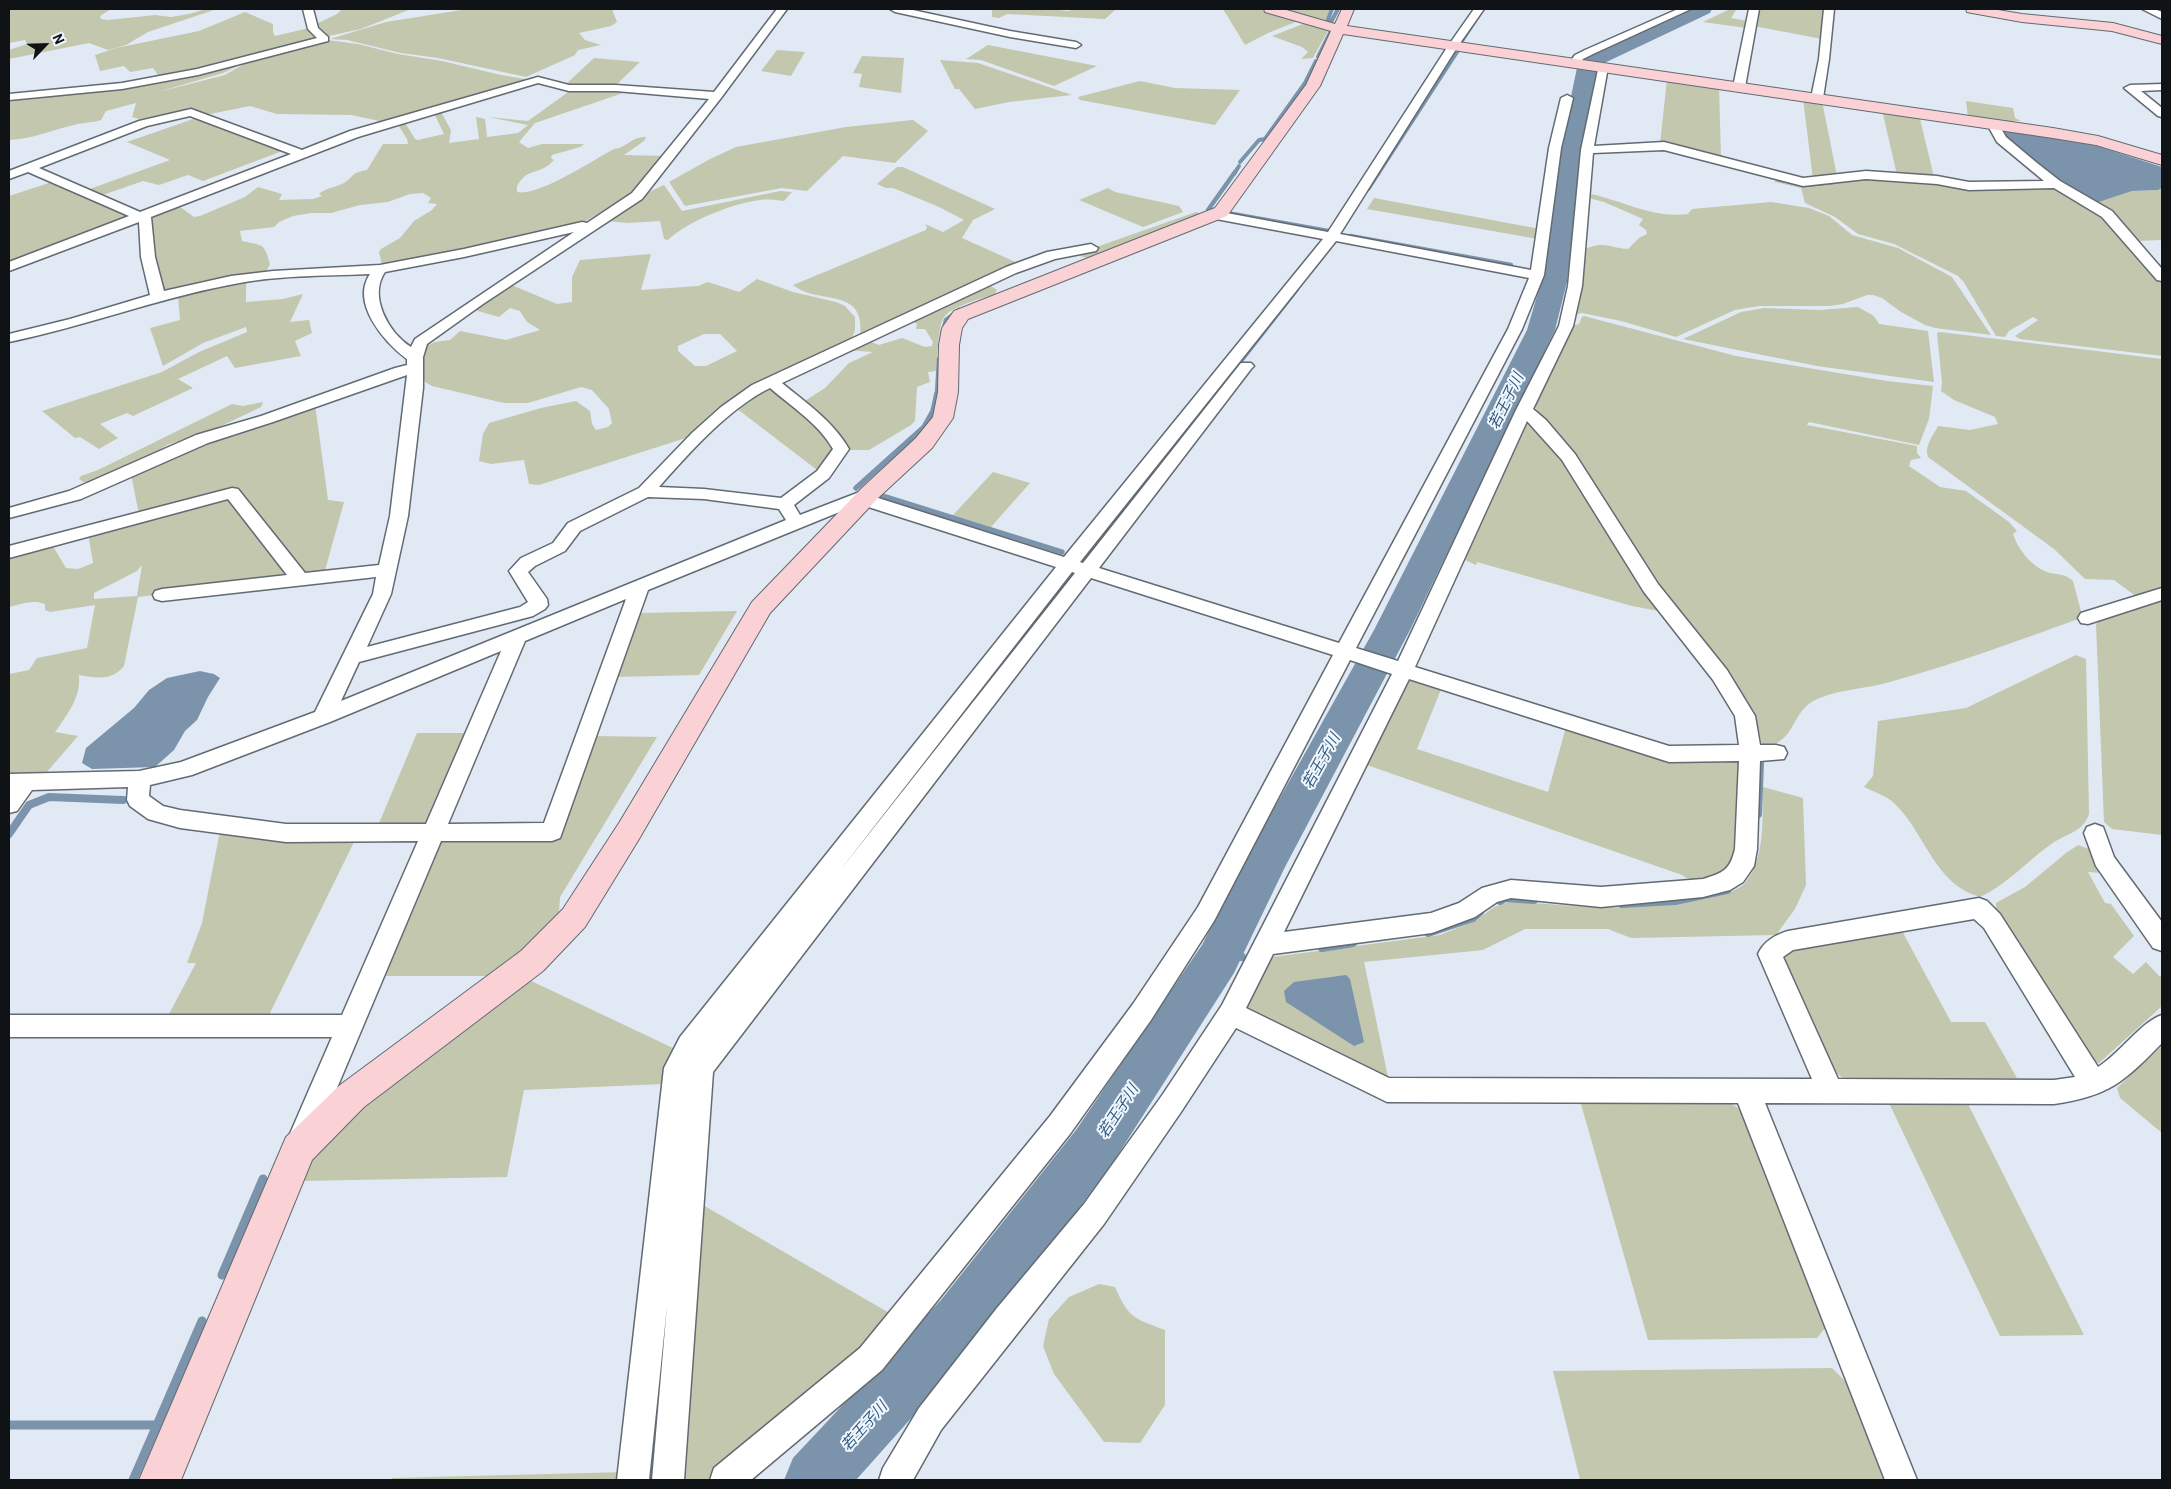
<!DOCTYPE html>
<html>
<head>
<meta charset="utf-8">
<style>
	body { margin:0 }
	#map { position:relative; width:2171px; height:1489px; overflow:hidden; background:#e1eaf4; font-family:Barlow,sans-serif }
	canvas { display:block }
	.frame { position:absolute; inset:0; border:10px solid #101316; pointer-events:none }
	.north { position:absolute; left:20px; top:20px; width:50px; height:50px; -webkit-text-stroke:4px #f0f7ff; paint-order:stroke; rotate:66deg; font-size:14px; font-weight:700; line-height:20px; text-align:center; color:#101316 }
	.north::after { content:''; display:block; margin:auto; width:18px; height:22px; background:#101316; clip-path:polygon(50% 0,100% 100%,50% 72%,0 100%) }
</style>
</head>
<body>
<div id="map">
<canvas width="2171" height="1489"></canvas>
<div class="frame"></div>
<div class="north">N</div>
</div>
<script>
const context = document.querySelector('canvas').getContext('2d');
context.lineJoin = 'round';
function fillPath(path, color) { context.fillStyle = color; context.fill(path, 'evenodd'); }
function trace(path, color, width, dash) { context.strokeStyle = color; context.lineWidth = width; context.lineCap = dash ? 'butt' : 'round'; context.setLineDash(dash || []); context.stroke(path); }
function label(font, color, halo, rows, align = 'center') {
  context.font = font + ' Barlow,"Noto Sans JP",sans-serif'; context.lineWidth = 4; context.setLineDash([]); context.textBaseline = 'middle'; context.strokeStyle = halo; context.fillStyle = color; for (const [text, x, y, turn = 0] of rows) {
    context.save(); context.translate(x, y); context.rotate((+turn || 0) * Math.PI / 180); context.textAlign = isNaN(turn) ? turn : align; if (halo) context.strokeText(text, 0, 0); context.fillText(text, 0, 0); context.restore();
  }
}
const green = new Path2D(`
	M9 9H111L100 16 101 19 108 20 155 15 171 17 189 14 206 9H217L148 32 126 45 108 50 89 43 9 59V50L27 44 25 40 9 43Z
	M342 9H411L361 29 324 37 314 25 337 14Z
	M468 9H612L617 22 611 26 579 33 585 40 601 45 578 50 575 55 526 77 438 58 401 53 347 40 330 39 386 22Z
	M992 9H1042L1070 11 1071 9H1068H1116L1105 19 1007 14 999 18 992 17Z
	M1223 9H1261L1298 21 1268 33 1245 45Z
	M1278 9H1330L1325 22Z
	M1826 9 1822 39 1754 26 1758 10Z
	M1728 10H1736L1731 18 1747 21 1746 28 1703 22Z
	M245 12 273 24V32L275 36 309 28 320 39 200 71 101 87 158 75 153 68 130 72 124 66 100 71 95 55 116 48 199 31Z
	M1309 23 1329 29 1313 58 1301 59 1308 52 1302 47 1272 36 1303 24Z
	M327 40 358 44 398 54 442 61 501 75 531 80 384 122 351 115 277 114 250 106 205 115 195 111 139 119 132 117 136 103 106 111 101 120C92 123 83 122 74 125 52 130 32 139 9 140V98L120 87 246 62 223 73 158 92 225 75 253 59Z
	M988 45 1097 66 1054 86 981 60 966 59Z
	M777 50 805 52 791 76 761 71Z
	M862 56 904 58 901 93 859 87 862 74 853 73Z
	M594 58 640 62 614 87 564 86Z
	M940 60 978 63 1072 95 1009 102 975 109 959 89H955Z
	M1667 79 1719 86 1721 158 1660 144Z
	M1140 81 1175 88 1240 90 1215 125 1080 100 1078 97Z
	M603 89 626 92 535 123 519 142 528 148 542 144H584L580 147 552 155 551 158 554 160C543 172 534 170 525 176 522 178 519 183 517 186V192C538 197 593 160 614 149 629 147 630 137 646 137L644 141 624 155 665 156 634 191 623 200 580 224 460 252 382 265 379 252 381 249 400 238 414 221 432 210 437 204 428 203 431 198 423 193 410 194 388 202 360 205 331 213H311L293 216 279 222 274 227 240 231 242 241C263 246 264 242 270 264L267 270 256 274 165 292 161 291 152 259 148 215 176 204 194 217 200 216 245 197 258 187 282 194 279 200 313 199 322 196 319 194C326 188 333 188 342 184 354 178 349 173 367 170L383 144H408L407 139 397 123 404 121 415 139 418 140 444 134 434 113 441 112 451 130 449 143 479 139 476 117 485 119 487 137 518 133 528 125 488 117 528 121 571 90Z
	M1803 98 1822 101 1837 176 1813 180Z
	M1966 101 2013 108 2015 118 2021 121H1993L1968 118Z
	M1882 110 1919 115 1934 177 1897 175Z
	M199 117 285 150 203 181 188 175 159 185 143 181 100 196 87 190 170 160 127 142Z
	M913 120 928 131 895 163 843 156 807 191 782 188 685 206 669 182 710 159 736 147 846 127Z
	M897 167H903L995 209 973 220 962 238 1020 264 860 338C867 285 819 306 793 285L926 230 927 227 925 224 943 232 964 220 939 207 893 188H886L877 184Z
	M1775 178 1806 186 1873 179 1938 184 1971 190 2060 189 2104 214 2162 281V356L2020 339 2015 336 2038 320 2033 317 2009 331 2005 337 1996 336 1963 281 1958 276 1894 244 1858 234 1835 217 1805 203 1801 188 1775 182Z
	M55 181 133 217 9 265V196Z
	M664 185 682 211 780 191 792 192 784 201C776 200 768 199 760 200 734 203 687 221 668 240L664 239 660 221 628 223 606 221 647 193Z
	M1108 188 1115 192 1179 206 1183 212 1143 227 1079 200Z
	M2162 188V240L2135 241 2096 203 2132 191 2158 190Z
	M1589 194C1600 195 1608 199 1619 202 1642 210 1664 217 1688 214L1692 209 1771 202 1809 208 1829 216 1852 235 1898 248 1952 277 1991 335 1935 328 1925 325 1901 312 1882 298 1873 295H1867L1843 304 1830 306H1759L1735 310 1676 337 1621 321 1582 313 1577 314 1573 321 1583 250C1605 240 1608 248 1628 249L1639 238 1647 234 1646 230 1639 225 1643 219 1604 202 1589 198Z
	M1374 198 1540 229 1538 239 1367 209Z
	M1196 212 1202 214 1087 258 1080 256 1085 251Z
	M651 254 641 290 698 286 708 282 739 292 757 279 793 292 836 302 845 306 855 317V330L851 341 762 382 692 436 539 485 529 484 524 460 491 464 479 461 483 434 489 423 541 408 576 401 590 411 592 424 596 430 608 427 612 423 609 409 592 390 581 387 528 403H504L432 386 425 382C422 370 421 359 425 347L435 342 450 340 460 331 506 340 540 330 527 322 520 311 510 308 499 317 471 309 509 284 557 304 572 302V277L580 260ZM704 334H720L737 351 706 366H695L678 351V346Z
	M246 281V302L283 299 303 294 290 322 309 320 312 333 295 341 301 356 235 368 227 356 178 379 193 388 133 416 127 413 100 424 118 438 99 449 80 437 75 438 42 411 162 372 199 352 247 332 246 327 203 343 163 366 150 328 180 320 178 296Z
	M989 285 997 290 995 294C983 298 953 306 945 316 937 325 938 358 936 371L928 372 930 382 917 387 915 421 911 425 869 450H843L800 404 825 388 849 363 873 352 845 350 869 341 879 345 902 338 925 347 932 346 933 342 925 329H916L917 324 909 319Z
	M1858 307 1874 316 1879 324 1928 331 1934 382 1817 366 1683 339 1741 312 1764 308 1819 310Z
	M1584 316 1736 356 1887 381 1933 386 1929 419 1919 445 1809 422 1807 425 1917 446V453L1921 458 1911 460 1909 466 1940 487 1966 491 2009 522 2017 531 2013 534C2018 549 2031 566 2047 572 2055 575 2066 573 2073 581L2082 615 2081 618C2018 641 1954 664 1890 682 1866 689 1840 689 1817 699 1790 711 1799 739 1763 749L1755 714 1724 669 1660 588 1538 413 1535 406 1570 326 1579 324 1582 317Z
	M1940 332 2162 359V591L2137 597 2114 580 2085 579 2054 549 1928 457C1924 446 1933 436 1938 426L1970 430 1998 424 1995 417 1954 400 1941 391 1942 382 1937 333Z
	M768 386 832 439 835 445 821 473 736 408Z
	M263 402 261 407 219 427 167 445 153 455 129 467 88 482H83L79 479 81 476 98 470 232 404 243 406Z
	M315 404 328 500 344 502 324 574 303 577 241 494 139 515 131 474 198 443Z
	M1530 420 1566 460 1664 612 1632 606 1477 562 1476 565 1465 560 1526 422Z
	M993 472 1030 483 991 527 953 515Z
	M229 497 292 578 138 597 124 666C112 681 97 678 79 675 81 697 68 714 55 732L78 736 46 773 9 774V674L29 670 37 658 87 648 95 605 50 612 45 610V604C33 599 21 604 9 607V555L43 548H54L66 568 78 569 93 563 88 533ZM142 565 137 596 94 599V593L137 571Z
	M2162 600V835L2112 829 2104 822 2096 624 2100 620 2138 605Z
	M737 611 699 675 615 677 639 613Z
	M2076 655 2086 659 2089 814C2083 833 2064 834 2050 845 2026 862 2008 884 1980 897 1935 885 1925 833 1895 804 1888 796 1874 792 1864 787L1873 776 1878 721 1966 708Z
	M1411 677 1442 687 1417 749 1548 792 1566 727 1665 759 1737 758 1744 765 1738 854 1726 875 1697 884 1682 875 1364 764 1406 678Z
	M417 733H468L429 827 377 828Z
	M594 736 657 737 560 897 559 912 531 946 493 976H382L442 837H559Z
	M1763 787 1803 798 1806 885 1795 909 1776 935 1631 938 1608 929H1525L1483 950 1364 962 1389 1082 1247 1009V1005L1272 957 1440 935 1477 920 1494 907 1509 902C1548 903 1589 909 1627 907 1651 906 1731 900 1745 883 1766 857 1762 818 1763 787Z
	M223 830 356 838 269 1015 169 1014 196 963H187L202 923 219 836Z
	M2078 845 2089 849 2103 873 2088 872 2105 903 2111 904 2134 936 2113 957 2133 974 2146 962 2159 976H2162V1006L2099 1063 2089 1060 1996 911V903L2025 887 2066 853Z
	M1901 929 1951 1022H1985L2017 1078 1844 1079 1833 1070 1782 956 1788 949Z
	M527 979 673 1048 664 1084 524 1090 507 1177 302 1181 320 1141 335 1124Z
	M2162 1046V1133L2120 1098 2117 1088Z
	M1966 1100 2084 1335 2000 1336 1888 1101Z
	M1730 1103 1743 1111 1825 1328 1817 1338 1648 1340 1581 1104Z
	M696 1201 891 1314 869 1341 709 1480H673Z
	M1099 1284 1115 1287C1129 1319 1134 1318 1165 1330V1405L1140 1443 1104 1442 1054 1374 1043 1346 1049 1319 1069 1297Z
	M1832 1368 1847 1383 1885 1480H1580L1553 1371Z
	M626 1472 625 1480H392V1478Z`);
const water = new Path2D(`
	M1999 128 2097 146 2162 167V188L2158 190 2132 191 2096 203C2068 189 2016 154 1999 128Z
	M200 671 214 674 220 678 208 697 197 720 185 731 174 750 155 767 92 769 82 763 86 748 134 708 149 690 167 678Z
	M1346 975 1350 979 1364 1042 1354 1046 1286 1002 1284 991 1294 982Z`);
const streamFar4 = new Path2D(`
	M1331 22 1338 9
	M1331 23 1327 22 1332 9
	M1460 44 1483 9
	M1318 57 1331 31
	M1571 149 1578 150
	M1240 162 1259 140 1265 139 1305 83 1316 61
	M1234 174 1239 166
	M1378 174 1459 49`);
const streamFar3 = new Path2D(`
	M1778 179 1805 185 1833 182
	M1368 189 1379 172
	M1208 210 1235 172
	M1227 213 1328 231
	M1350 236 1511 265
	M1547 272 1555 273
	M942 336 946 320 959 310
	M937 394 939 359
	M1215 394 1297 289`);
const streamFar2 = new Path2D(`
	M1509 394 1519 402
	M856 488 924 427 933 411 937 393
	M883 496 1062 552
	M1084 561 1216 393
	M994 675 1075 573`);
const streamFar1 = new Path2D(`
	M1758 814 1760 764
	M9 834 29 805 49 797 123 800
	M847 861 995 674
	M1500 901 1505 898 1534 900
	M1622 904 1675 901 1727 890
	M1428 933 1473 918 1480 912
	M1322 948 1353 943
	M1218 959 1242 957`);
const stream = new Path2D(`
	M222 1275 263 1179
	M9 1425H157L202 1321
	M133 1480 157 1425`);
const river = new Path2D(`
	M1688 9H1712L1710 13 1598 66 1582 149 1567 282 1555 330 1410 630 1285 867 1234 973 1112 1164 981 1340 856 1480H784L793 1458 941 1300 1076 1130 1202 945 1249 853 1374 630 1527 330 1541 282 1560 149 1578 63 1581 59Z`);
const street = new Path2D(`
	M303 9H313L318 28 328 37V41L198 75 122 89 9 100V94L122 83 197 69 317 38 308 29Z
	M777 9H787L721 98 642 199 483 304 427 344 423 357V388L408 516 391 594 367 647 520 607 528 602 509 571 521 558 553 543 568 523 639 488 692 433 721 407 752 385 1006 267 1047 252 1091 244 1098 248 1096 251 1055 259 1016 273 782 383C806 403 833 421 849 449L829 478 794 505 800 515 870 488 876 489 879 493 875 497 1064 557 1323 239 1216 219 1211 218 1209 215 1211 212 1216 211 1328 232 1448 46 1474 9H1484L1458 46 1340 234 1531 270 1549 148 1561 98 1567 95 1573 98 1561 148 1544 275 1522 329 1356 648 1398 661 1516 410 1559 326 1568 286 1581 150 1599 65 1603 64 1608 67 1594 146 1664 142 1803 178 1866 171 1937 176 1969 182 2044 181 1997 142 1987 124 1993 121 1997 122 2006 137 2037 163 2060 181 2112 211 2162 269V281L2157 280 2102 217 2054 188 1969 190 1937 184 1866 179 1803 186 1664 150 1593 153 1582 286 1573 326 1533 409 1546 420 1575 454 1658 584 1727 670 1755 716 1760 745H1776L1784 747 1787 753 1784 759 1760 761 1757 849 1754 866 1743 882 1730 890 1703 897 1601 907 1511 898 1497 902 1475 917 1432 933 1273 954 1246 1008 1389 1078 1812 1079 1758 954C1764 941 1775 935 1788 931L1979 898 1987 901 2000 914 2098 1067C2119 1054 2142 1021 2162 1015V1043C2124 1082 2109 1096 2054 1104L1765 1103 1917 1480H1885L1738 1103 1387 1102 1236 1028 1181 1112 1104 1224 941 1430 913 1480H879L883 1468 919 1408 997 1308 1084 1204 1163 1094 1222 1005 1392 674 1350 660 1214 921 1151 1020 1070 1134 882 1370 751 1480H710L714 1468 860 1348 1050 1116 1133 1004 1198 907 1333 655 1091 578 713 1072 684 1480H652L667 1306 649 1480H617L664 1068 680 1037 1056 567 859 504 648 590 560 838 552 841H441L313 1145 303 1149 293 1145 289 1136 332 1037H9V1015H342L418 841 286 842 180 828 148 819 130 806 127 800 128 787 32 790 17 811 9 813V774L139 771 181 762 315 712 373 594 376 577 162 601 155 599 153 595 155 591 162 589 287 575 228 499 9 558V546L232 488 238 489 305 573 379 565 390 516 407 375 273 422 208 443 81 499 9 518V508L69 491 196 435 261 416 395 368 407 365V359C385 343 350 303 370 274 324 276 275 275 229 285 155 299 83 327 9 342V334L70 319 150 295 141 257 139 222 9 271V262L129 216 28 172 9 179V171L139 121 191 109 302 150 350 131 538 77 569 85H616L714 92ZM538 83 569 91H616L709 99 632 193 587 223 582 222 464 249 380 265 273 271 231 276 164 291 155 257 151 217 358 137ZM190 116 291 154 140 212 39 168 147 126ZM574 232 415 339 411 347C389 333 368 297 385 272L464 257ZM1336 241 1529 278 1508 329 1339 643 1099 568 1251 369 1254 366 1251 363H1241L1083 563 1080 562ZM770 388C792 407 819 424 833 449L817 471 781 498 704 489 659 487C689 453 729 408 770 388ZM1527 421 1562 460 1644 592 1713 680 1735 716 1739 745 1669 746 1415 667ZM648 497 704 499 779 509 786 520 341 701 359 662 533 616 545 609 548 605 547 599 528 572 535 566 565 551 580 531ZM1072 572 1075 573 838 873ZM626 599 544 823 448 824 525 641ZM501 651 426 824H286L180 810 163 806 149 796 150 785 192 775 330 722ZM1409 679 1669 762 1739 761 1735 849C1730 870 1723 873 1703 879L1601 887 1511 880 1482 888 1459 903 1431 913 1284 932ZM1974 919 1984 928 2075 1077 2054 1080 1838 1079 1783 957 1793 950Z
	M890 9H908L1010 31 1076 42 1081 45 1076 48 1010 37 895 12Z
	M1678 9H1691L1593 54 1583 59 1578 65H1570L1569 63 1575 55 1585 50Z
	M1749 9H1759L1745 87 1739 90 1733 87Z
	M1824 9H1834L1829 59 1823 98 1817 101 1811 98 1819 59Z
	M2142 9H2154L2162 12V19Z
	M2162 84V90L2141 91 2162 108V117L2158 116 2124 88 2130 85Z
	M2162 588V600L2088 624 2081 623 2078 618 2081 613Z
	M2095 824 2103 827 2114 857 2162 922V951L2153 948 2096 866 2084 833 2087 827Z`);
const secondary = new Path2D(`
	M1264 9H1283L1335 24 1342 9H1354L1347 26 2053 128 2098 136 2162 155V165L2096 145 2053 138 1343 34 1320 86 1227 216 968 319 962 328 959 345 958 392 953 418 932 448 878 498 770 613 639 839 585 927 543 971 364 1107 312 1160 181 1480H139L286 1137 340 1085 521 951 563 909 619 823 752 602 862 488 916 438 933 417 938 392 939 345 942 328 954 311 1215 208 1306 85 1331 31 1265 12Z
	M1966 9H1992L2022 14 2113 23 2162 36V44L2112 31 2022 22 1972 13 1967 12Z`);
const waterNames = [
	["若王子川",1506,401,-64],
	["若王子川",1321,761,-61],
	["若王子川",1118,1111,-57],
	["若王子川",864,1426,-48]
];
fillPath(green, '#c2c7ad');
fillPath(water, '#7b94ab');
trace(streamFar4, '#7b94ab', 4);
trace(streamFar3, '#7b94ab', 4.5);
trace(streamFar2, '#7b94ab', 5.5);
trace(streamFar1, '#7b94ab', 8);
trace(stream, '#7b94ab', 9);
fillPath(river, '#7b94ab');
trace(street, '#626a72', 3);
trace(secondary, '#626a72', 2);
fillPath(street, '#fff');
fillPath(secondary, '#fad2d6');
label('italic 15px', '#335b7f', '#f0f7ff', waterNames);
</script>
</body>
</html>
